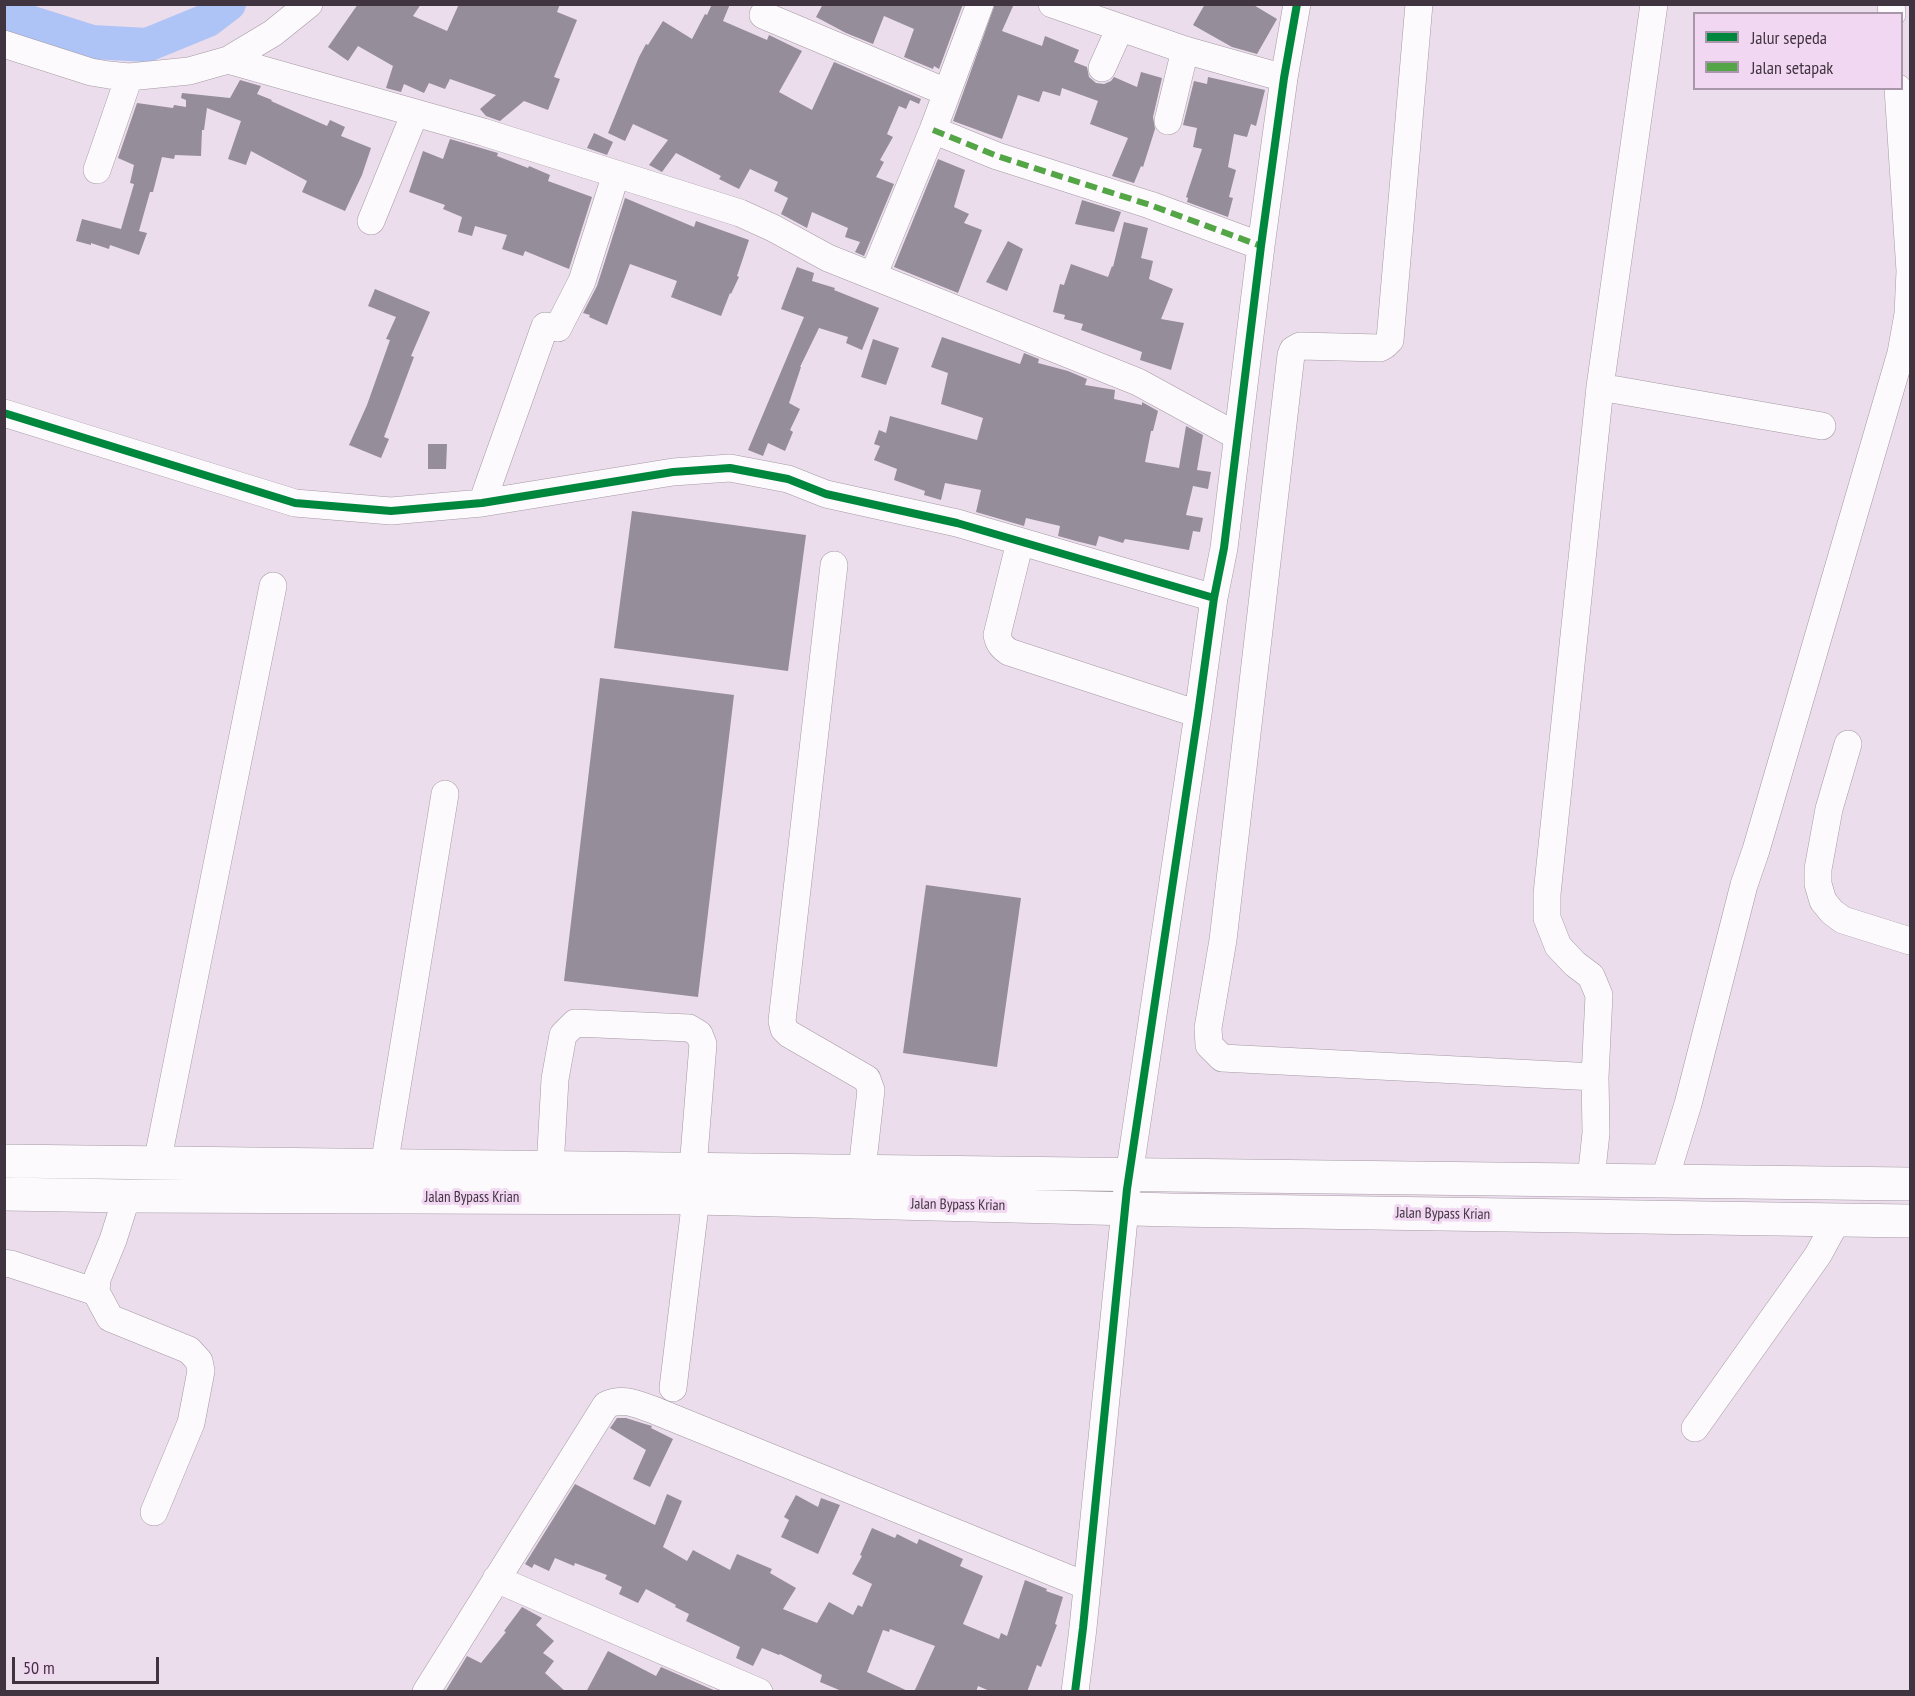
<!DOCTYPE html>
<html>
<head>
<meta charset="utf-8">
<style>
	body { margin:0 }
	#map { position:relative; width:1915px; height:1696px; overflow:hidden; background:#ecddec; font-family:"PT Sans Narrow",sans-serif }
	canvas { display:block }
	.frame { position:absolute; inset:0; border:6px solid #3f343f; pointer-events:none }
	.legend { position:absolute; left:1693px; top:12px; width:210px; height:78px; box-sizing:border-box; background:#f2d7f2; border:2px solid #aa96aa; margin:0; padding:8px 10px; list-style:none; font-size:18px; color:#3f343f }
	.legend li { display:flex; align-items:center; gap:12px; height:30px }
	.legend b { width:30px; border:2px solid #aa96aa }
	.scale { position:absolute; left:12px; top:1657px; width:147px; height:27px; box-sizing:border-box; border:3px solid #3f343f; border-top:0; padding-left:8px; font-size:18px; line-height:21px; white-space:nowrap; color:#3f343f; -webkit-text-stroke:4px #f2d7f2; paint-order:stroke }
</style>
</head>
<body>
<div id="map">
<canvas width="1915" height="1696"></canvas>
<div class="frame"></div>
<ul class="legend">
<li><b style="height:8px;background:#00873e"></b>Jalur sepeda</li>
<li><b style="height:8px;background:#54a546"></b>Jalan setapak</li>
</ul>
<div class="scale">50 m</div>
</div>
<script>
const context = document.querySelector('canvas').getContext('2d');
context.lineJoin = 'round';
function trace(path, color, width, dash) { context.strokeStyle = color; context.lineWidth = width; context.lineCap = dash ? 'butt' : 'round'; context.setLineDash(dash || []); context.stroke(path); }
function fillPath(path, color) { context.fillStyle = color; context.fill(path, 'evenodd'); }
function label(font, color, halo, rows, align = 'center') {
  context.font = font + ' "PT Sans Narrow",sans-serif'; context.lineWidth = 6; context.setLineDash([]); context.textBaseline = 'middle'; context.strokeStyle = halo; context.fillStyle = color; for (const [text, x, y, turn = 0] of rows) {
    context.save(); context.translate(x, y); context.rotate((+turn || 0) * Math.PI / 180); context.textAlign = isNaN(turn) ? turn : align; if (halo) context.strokeText(text, 0, 0); context.fillText(text, 0, 0); context.restore();
  }
}
const river = new Path2D(`
	M4 14 92 42 147 45 208 20 229 4`);
const building = new Path2D(`
	M358 4H421L413 16 447 31 459 4H560L557 12 577 20 554 77 560 79 548 110 524 101 500 121 486 116 480 109 496 95 450 79 445 89 429 83 424 93 404 84 401 92 386 88 393 66 358 46 348 61 328 47Z
	M712 4H730L723 21 767 40 769 35 802 51 779 92 812 110 834 62 921 99 919 104 910 100 906 109 899 106 887 134 893 137 880 160 884 162 876 177 894 184 864 256 855 252 860 242 845 237 848 228 812 212 807 228 781 214 788 198 774 191 778 182 750 169 739 189 719 179 721 176 676 153 662 172 649 165 668 140 633 124 625 141 608 133 639 57 646 44 648 45 663 21 692 39 705 14 707 15Z
	M823 4H963L939 69 934 66 933 69 904 57 914 29 884 16 873 44 846 33 816 17Z
	M995 4H1014L1002 31 1042 46 1045 36 1079 50 1074 62 1087 67 1089 77 1096 83 1104 84 1111 81 1114 77 1137 87 1141 72 1162 78 1153 117 1155 129 1143 167 1141 166 1134 183 1112 176 1128 138 1090 124 1098 101 1062 88 1060 96 1043 91 1039 102 1018 95 1002 139 953 121Z
	M1205 4H1252L1277 19 1257 54 1232 47 1193 25Z
	M1208 77 1265 90 1256 126 1251 124 1247 137 1234 134 1228 167 1236 170 1229 197 1233 198 1228 217 1187 202 1188 198 1186 197 1202 149 1193 147 1197 128 1183 125 1194 81 1207 84Z
	M240 80 261 86 257 94 272 100 271 101 327 126 330 120 345 127 341 136 371 148 362 175 345 211 302 192 307 181 251 151 246 165 228 159 241 121 207 108 204 130H202L201 156 175 155 174 159 162 157 153 192H150L139 231 147 233 139 255 110 245 109 249 91 243V245L76 241 82 219 121 229 134 184 130 183 134 165 118 158 137 103 173 108 174 105 186 107V100L181 98 182 93 230 98Z
	M594 133 613 142 607 155 587 148Z
	M450 139 498 153 497 156 528 168 529 166 550 175 548 181 592 197 569 269 525 251 523 256 502 249 507 235 475 226 472 236 458 232 462 217 443 209 445 205 409 192 423 151 443 159Z
	M938 159 965 170 954 207 969 214 964 223 982 230 958 293 894 267Z
	M625 198 694 227 696 221 749 240 737 276 739 277 731 294 730 293 721 316 671 297 677 281 630 264 607 325 589 317 590 315 583 313 597 286Z
	M1082 200 1121 212 1114 232 1075 224Z
	M1124 222 1148 228 1141 258 1153 261 1149 279 1173 289 1161 319 1184 323 1171 370 1140 360 1142 352 1081 330 1083 324 1064 319 1065 315 1053 312 1060 284 1064 285 1071 264 1108 277 1112 266 1113 267Z
	M1008 241 1023 249 1007 291 986 282Z
	M797 267 814 273 812 281 835 288 834 290 879 308 862 350 846 343 848 337 819 328 800 367H801L789 403 800 409 790 430 793 432 785 451 768 443 763 456 748 450 804 317 781 309Z
	M375 289 430 312 411 356 414 357 384 437 389 439 381 458 349 445 367 405 390 340 386 339 396 317 368 306Z
	M942 337 1020 364 1024 353 1039 359 1038 363 1068 371 1087 379 1085 385 1115 390 1114 399 1142 405V402L1158 411 1153 431H1151L1145 462 1179 468 1186 426 1203 435 1197 470 1211 472 1208 489 1193 486 1186 515 1203 518 1200 532 1193 531 1189 550 1125 539 1123 543 1099 536 1096 546 1076 541 1058 536 1060 526 1026 518 1024 526 976 512 981 490 945 483 941 500 924 495 925 491 894 480 897 469 874 460 880 446 874 444 879 430 886 433 890 416 977 440 983 418 941 404 948 373 931 367Z
	M873 339 899 348 886 385 861 377Z
	M428 444H447L446 469H428Z
	M632 511 806 535 788 671 614 648Z
	M600 678 734 695 698 997 564 981Z
	M926 885 1021 898 997 1067 903 1053Z
	M617 1418H626L645 1424 652 1426 651 1428 673 1439 650 1487 633 1479 646 1450 610 1428Z
	M575 1484 655 1525 667 1494 682 1501 663 1547 687 1561 693 1550 730 1570 737 1554 772 1569 770 1573 796 1588 783 1609 817 1623 829 1602 853 1615 858 1605 862 1607 872 1584 852 1574 862 1556 860 1555 872 1528 895 1538 897 1534 917 1544 919 1539 963 1559 960 1566 983 1576 963 1624 999 1639 1001 1633 1007 1636 1025 1580 1047 1589 1046 1591 1063 1597 1055 1624 1057 1625 1041 1667 1037 1665 1027 1692H992L978 1686 976 1692H914L935 1646 890 1629 889 1632 883 1630 867 1672 910 1692H844L820 1682 822 1675 780 1654 779 1655 762 1648 753 1666 736 1658 740 1647 686 1621 689 1614 675 1607 676 1605 646 1589 638 1603 619 1594 622 1587 605 1579 607 1575 575 1563 574 1566 555 1558 549 1571 534 1564 532 1568 525 1564Z
	M796 1495 818 1507 821 1498 840 1505 818 1554 781 1537 789 1520 784 1517Z
	M522 1607 542 1618 536 1625 554 1641 543 1653 554 1661 545 1673 566 1692H445L467 1656 481 1663 506 1632 504 1631Z
	M608 1651 656 1676 661 1667 718 1692H586Z`);
const minor = new Path2D(`
	M1052 4 1185 50 1284 78
	M1419 4 1390 340 1385 345 1380 348 1300 346 1293 350 1291 355 1223 940 1208 1028 1209 1045 1222 1058 1595 1077
	M1891 4 1892 14
	M763 15 946 92
	M4 44 91 72 109 75 129 77 189 71 228 60 273 33 309 4
	M228 60 483 132 740 213 773 228 828 258 1138 382 1237 436
	M1102 68 1120 28
	M1168 121 1185 50
	M933 130 997 156 1150 205 1261 246
	M97 170 129 77
	M371 221 415 113
	M873 276 933 130 980 4
	M1600 387 1822 426
	M4 413 295 503 391 511 482 503 673 472 730 468 788 479 826 494 957 523 1214 598
	M482 503 545 326 558 328 582 281 616 174
	M1020 542 997 635C999 644 1002 647 1009 652L1198 714
	M834 565 782 1021 784 1029 789 1034 867 1079 871 1090 862 1170
	M1848 744 1829 809 1818 869V884L1823 901 1832 912 1843 920 1910 941
	M157 1163 273 586
	M384 1166 445 794
	M550 1168 555 1079 563 1035 575 1023 689 1028 699 1034 703 1044 693 1168
	M1591 1179 1596 1133 1595 1077 1599 995 1591 976 1575 964 1558 946 1547 918V894L1600 387 1654 4
	M1664 1182 1688 1104 1744 885 1756 850 1901 353 1908 314 1910 271 1898 88
	M127 1196 113 1240 97 1279 96 1292 110 1318 189 1350 199 1361 201 1371 191 1423 154 1512
	M4 1263 11 1264 96 1292
	M673 1388 696 1198
	M1695 1428 1818 1255 1837 1220
	M496 1579 759 1692
	M426 1692 606 1405C622 1397 636 1404 651 1409L1087 1586
	M1075 1692 1083 1628 1127 1189 1198 714 1214 598 1224 548 1261 246 1284 78 1297 4`);
const highway = new Path2D(`
	M4 1161 1910 1184
	M4 1194 127 1196 696 1198 1172 1210 1910 1221`);
const quiet = new Path2D(`
	M933 130 997 156 1150 205 1261 246`);
const cycleway = new Path2D(`
	M4 413 295 503 391 511 482 503 673 472 730 468 788 479 826 494 957 523 1214 598
	M1075 1692 1083 1628 1127 1189 1198 714 1214 598 1224 548 1261 246 1284 78 1297 4`);
const streetNames = [
	["Jalan Bypass Krian",472,1198],
	["Jalan Bypass Krian",958,1205,1],
	["Jalan Bypass Krian",1443,1214,1]
];
trace(river, '#aec4f7', 34);
fillPath(building, '#958d99');
trace(minor, '#a499a4', 28);
trace(highway, '#a499a4', 34);
trace(minor, '#fcfafc', 27);
trace(highway, '#fcfafc', 33);
trace(quiet, '#54a546', 6, [12, 6]);
trace(cycleway, '#00873e', 8);
label('15px', '#3f343f', '#f2d7f2', streetNames);
</script>
</body>
</html>
